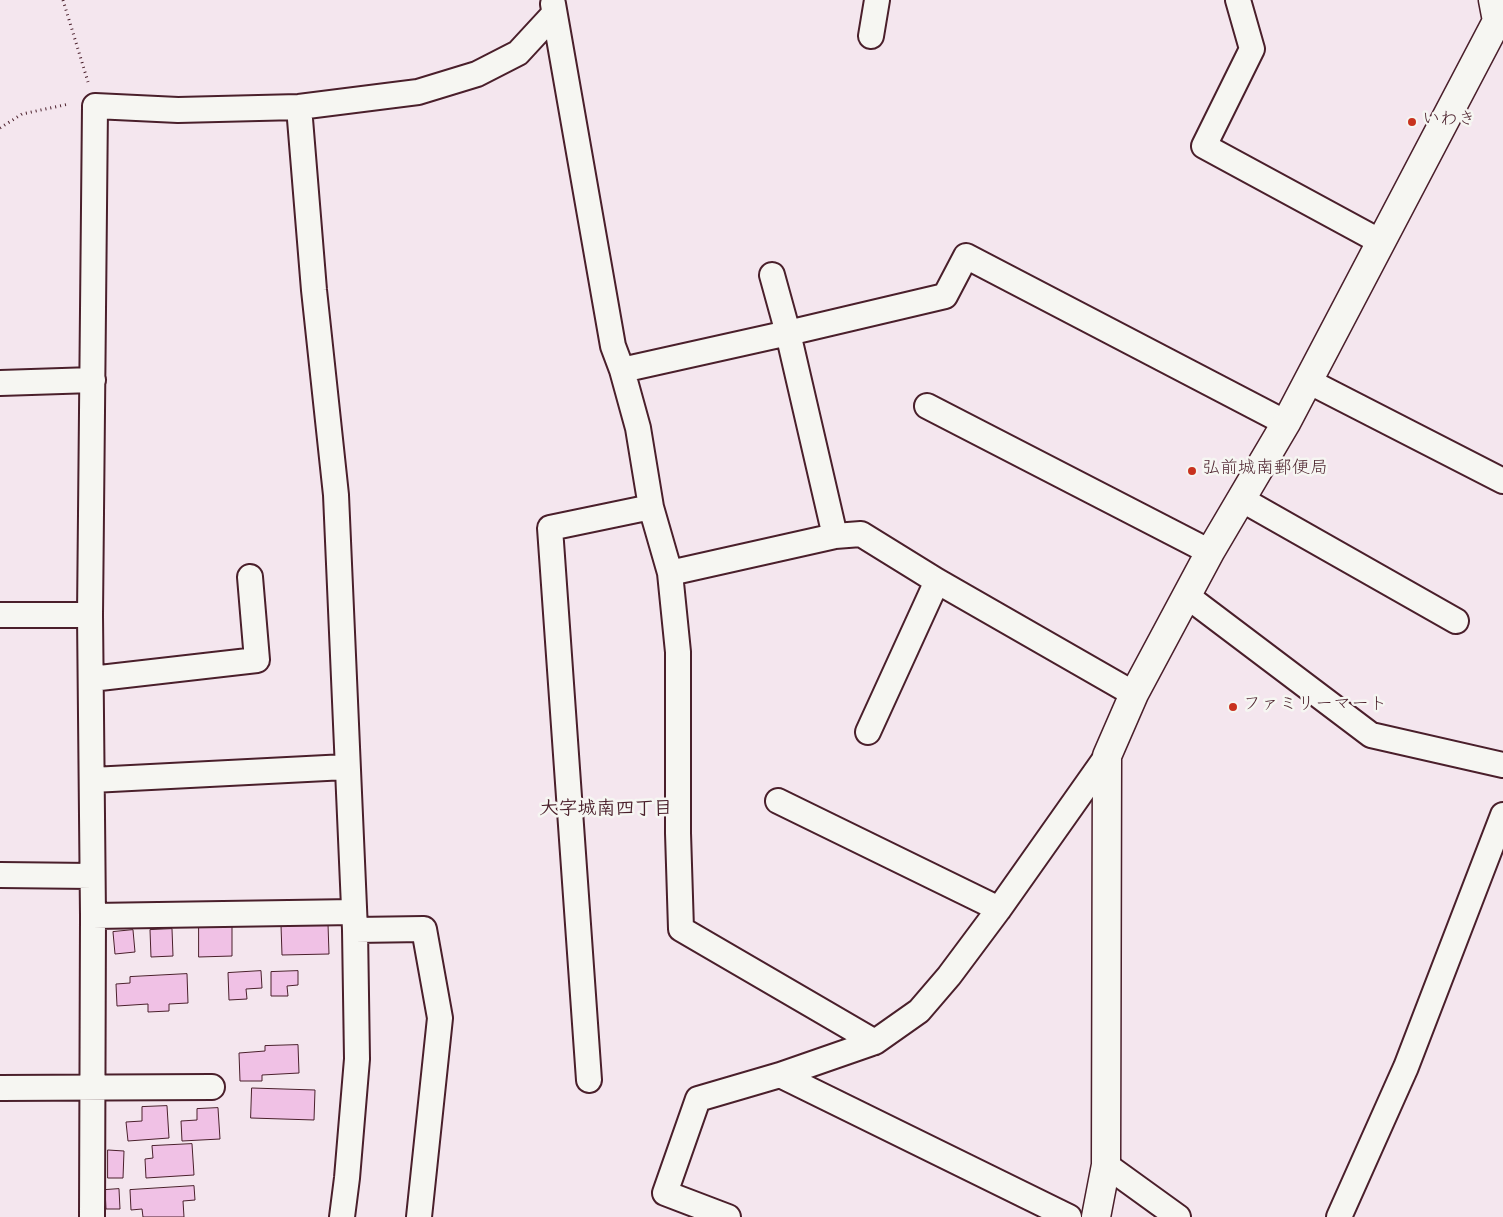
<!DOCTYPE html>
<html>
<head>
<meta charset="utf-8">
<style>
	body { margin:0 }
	canvas { display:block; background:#f4e6ee }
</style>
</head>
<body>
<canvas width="1503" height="1217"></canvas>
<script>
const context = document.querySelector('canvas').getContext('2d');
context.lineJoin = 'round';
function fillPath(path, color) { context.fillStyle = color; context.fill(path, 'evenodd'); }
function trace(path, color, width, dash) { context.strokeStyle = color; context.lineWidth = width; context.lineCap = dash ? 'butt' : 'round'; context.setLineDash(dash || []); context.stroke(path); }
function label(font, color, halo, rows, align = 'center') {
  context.font = font + ' Dekko,"Klee One",sans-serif'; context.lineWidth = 5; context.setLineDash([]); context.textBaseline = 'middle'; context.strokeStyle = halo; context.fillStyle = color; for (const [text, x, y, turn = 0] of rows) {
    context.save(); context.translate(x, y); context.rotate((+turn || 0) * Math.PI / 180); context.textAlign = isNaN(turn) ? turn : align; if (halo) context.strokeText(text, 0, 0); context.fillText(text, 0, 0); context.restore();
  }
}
const building = new Path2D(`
	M328 924 329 954 282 955 281 925Z
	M199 925H232V956L199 957Z
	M172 929 173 956 151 957 150 930Z
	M133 930 135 952 115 954 113 932Z
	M261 971 262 988 246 989 247 999 229 1000 228 973Z
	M298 971V985L287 986 288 996H271V972Z
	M187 974 188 1003 169 1004V1011L148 1012V1004L117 1006 116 984 130 983V977Z
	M298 1045 299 1073 262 1075V1081H240L239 1053 265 1051V1046Z
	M252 1088 315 1090 314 1120 251 1118Z
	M167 1106 169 1138 128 1141 126 1122 142 1121V1107Z
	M218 1108 220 1139 182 1141 181 1121 197 1120V1109Z
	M192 1144 194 1175 146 1178 145 1159 153 1158 152 1146Z
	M108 1150 124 1151 123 1178H108Z
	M194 1186 195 1200 183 1201 184 1217H143L142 1209 131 1210 130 1190Z
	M119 1189 120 1209H106L105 1190Z`);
const path = new Path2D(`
	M63 0 88 82
	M0 128 22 114 69 104`);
const minor = new Path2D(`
	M1238 0 1252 49 1204 146 1381 242
	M553 4 613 346 622 370 638 428 651 507 670 573 678 652V833L681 929 875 1042 919 1011 949 976 999 909 1107 756
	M871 36 877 0
	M299 107 314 290 336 495 355 930 357 1059 347 1178 342 1217
	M772 275 788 333 835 536
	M622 370 788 333 945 296 966 256 1286 423
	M1308 381 1503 481
	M0 383 93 380
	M927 406 1210 552
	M1241 499 1456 621
	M670 573 835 536 861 534 937 581 1134 694
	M1187 596 1371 735 1503 765
	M0 615H90
	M91 679 257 660 250 577
	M868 732 937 581
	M92 780 346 767
	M778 801 999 909
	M0 875 92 876
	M93 916 354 912
	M355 930 424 929 440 1018 419 1217
	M780 1075 875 1042
	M589 1080 550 528 651 507
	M0 1088 212 1087
	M1106 1165 1178 1217
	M92 1217 93 916 90 615 95 106 178 110 299 107 418 92 477 74 518 53 554 14
	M728 1217 665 1193 698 1099 780 1075 1069 1217
	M1339 1217 1406 1067 1503 815`);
const tertiary = new Path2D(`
	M1096 1217 1106 1165 1107 756 1134 694 1210 552 1286 423 1497 21 1493 0`);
const markers = [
	[1412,122,5,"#c8321e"],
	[1192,471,5,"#c8321e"],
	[1233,707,5,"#c8321e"]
];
const poiNames = [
	["いわき",1422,122],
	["弘前城南郵便局",1202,471],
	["ファミリーマート",1243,707]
];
const neighbourhoodNames = [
	["大字城南四丁目",606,811]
];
fillPath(building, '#f0c1e5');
trace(building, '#4a1f2b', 1);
trace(minor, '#4a1f2b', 28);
trace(tertiary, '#4a1f2b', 31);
trace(path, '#4a1f2b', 3, [1, 4]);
trace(minor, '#f6f6f2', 24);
trace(tertiary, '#f6f6f2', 28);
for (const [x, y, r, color] of markers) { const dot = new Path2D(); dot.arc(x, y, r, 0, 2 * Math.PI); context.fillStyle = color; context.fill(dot); trace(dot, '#f6f6f2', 2); }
label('18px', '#4a1f2b', '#f6f6f2', poiNames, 'left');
label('bold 19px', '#4a1f2b', '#f6f6f2', neighbourhoodNames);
</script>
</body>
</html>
